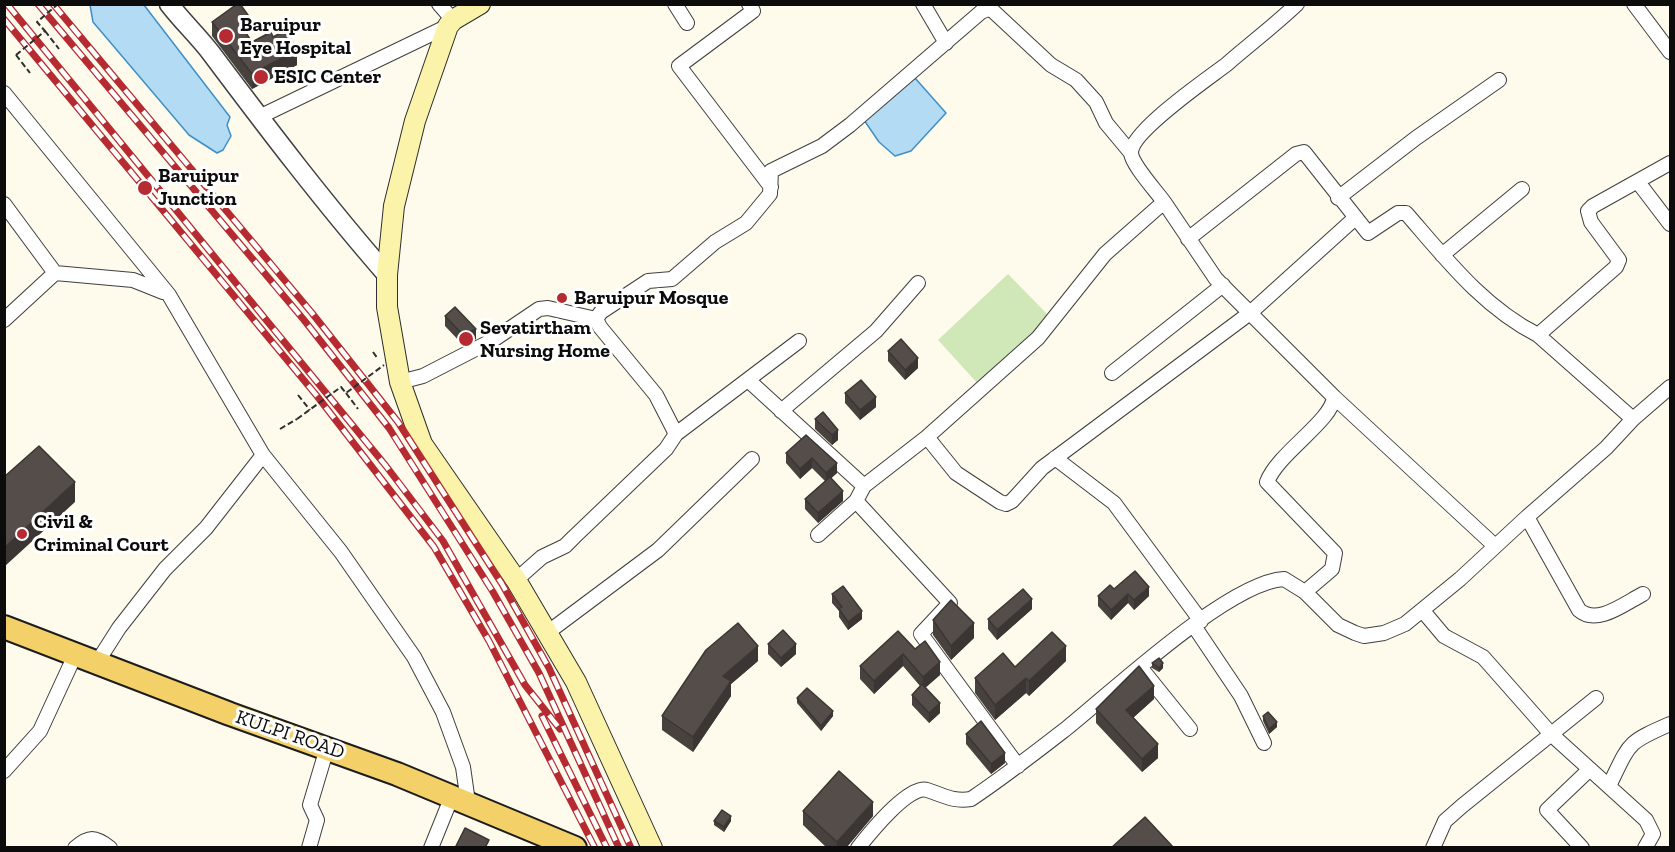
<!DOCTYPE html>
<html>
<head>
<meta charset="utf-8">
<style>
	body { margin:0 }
	#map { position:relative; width:1675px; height:852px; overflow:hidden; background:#fefbec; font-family:"Zilla Slab",serif }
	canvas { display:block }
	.frame { position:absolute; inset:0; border:6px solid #0c0c0c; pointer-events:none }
</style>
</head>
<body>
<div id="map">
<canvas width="1675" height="852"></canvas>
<div class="frame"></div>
</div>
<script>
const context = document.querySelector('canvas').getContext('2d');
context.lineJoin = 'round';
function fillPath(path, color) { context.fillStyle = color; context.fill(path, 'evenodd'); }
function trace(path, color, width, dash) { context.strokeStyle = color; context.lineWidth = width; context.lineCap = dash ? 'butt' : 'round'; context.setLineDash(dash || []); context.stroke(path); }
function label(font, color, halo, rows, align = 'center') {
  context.font = font + ' "Zilla Slab",serif'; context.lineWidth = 6; context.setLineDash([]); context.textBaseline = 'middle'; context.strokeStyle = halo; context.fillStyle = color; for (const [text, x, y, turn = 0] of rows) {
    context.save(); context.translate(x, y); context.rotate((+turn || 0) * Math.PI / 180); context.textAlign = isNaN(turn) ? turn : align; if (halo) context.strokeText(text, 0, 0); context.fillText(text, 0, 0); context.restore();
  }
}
const green = new Path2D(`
	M1008 274 1051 318 979 385 938 340Z`);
const water = new Path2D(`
	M90 5H144L230 117 227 125 231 136 223 150 217 153 189 135 93 22Z
	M915 78 946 113 911 151 895 156 879 142 864 120Z`);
const path = new Path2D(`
	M45 31 59 49
	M16 55 30 73
	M373 352 378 359
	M346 393 358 409
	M298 395 310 410
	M280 429 297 419`);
const minor = new Path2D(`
	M439 4 453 20
	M675 4 687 23
	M749 4 753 11 679 66 771 187
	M923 4 946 43
	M1634 4 1670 52
	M4 93 169 295 263 455 341 552 414 657 443 712 463 767 468 802
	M259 117 448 26
	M1638 182 1670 224
	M1338 198 1416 138 1499 80
	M1164 202 1216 279 1334 397C1332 421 1278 453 1267 482L1335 553 1332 569 1305 592
	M4 204 55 273 133 280 163 292
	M1188 239 1296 154 1304 152 1368 233 1398 213H1406C1446 259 1483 307 1538 335L1616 267 1619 260 1591 222 1588 211 1593 206 1670 163
	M1442 255 1522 189
	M4 320 55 273
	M1538 335 1633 419
	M1112 373 1223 285
	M748 380 864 486
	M400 382 423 376 493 340 539 309 548 308 596 319
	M1334 397 1495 546
	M781 411 876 331 918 283
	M676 434 799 341
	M927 437 956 473 1000 502 1006 504 1012 501 1042 468 1250 313 1354 219
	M1055 458 1114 503 1201 621
	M856 501 950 603 921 634 1018 766
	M1527 517 1579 610C1597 626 1625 603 1643 594
	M818 535 856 501 864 486 927 437 1038 338 1105 254 1164 202C1157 192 1132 165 1131 153 1131 131 1209 78 1227 64 1250 44 1275 25 1297 4
	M516 580 542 557 565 546 574 537 666 449 676 434 656 395 600 327 596 319 601 312 648 281 672 279 715 242 746 223 770 194 771 171 822 146 850 125 981 12 988 9 993 11 1051 65 1076 80 1096 102 1106 123 1131 153
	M1423 611 1444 636 1483 657 1551 734 1646 820 1653 834 1645 848
	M1194 626 1241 696 1264 743
	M547 633 658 550 752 459
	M98 661 119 628 165 569 206 528 263 455
	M1140 667 1190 729
	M4 771 40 731 76 653
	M1609 786C1630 743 1626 743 1670 724
	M75 848C89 836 95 836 110 848
	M309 848 317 820 310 805 327 748
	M431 848 452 796
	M858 848C869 834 909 784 927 790 943 795 953 802 971 799 1004 777 1036 752 1067 728 1113 691 1229 582 1284 579L1305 592 1338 625 1355 633 1364 636 1384 633 1405 624 1460 579 1527 517 1606 448 1633 419 1670 387
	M1433 848 1445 821 1462 806 1596 698
	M1582 848 1547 810 1590 769`);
const tertiary = new Path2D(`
	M169 4C182 21 198 36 211 53 268 129 325 204 387 275`);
const secondary = new Path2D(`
	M480 4 453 20 448 26 415 121 394 206 387 275V307L400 382 422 444 516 580 576 682 652 848`);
const primary = new Path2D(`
	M4 627 230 714 397 774 575 848`);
const rail = new Path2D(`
	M7 4 386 466 443 541 525 685 560 729
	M38 4 304 320 389 428 493 592 539 673 619 848
	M53 4 312 313 398 422 502 584 549 668 631 848
	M4 19 317 396 434 547 489 641 595 848
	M542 716 607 848`);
const pathBridge = new Path2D(`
	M16 55 45 31 37 22 58 4
	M297 419 341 387 346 393 384 365`);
const wall = new Path2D(`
	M212 22 248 30 245 31 252 42 273 37 297 65 252 89 212 36Z
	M445 316 476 339 463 345 445 326Z
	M888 351 918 368 905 380 888 361Z
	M845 393 876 407 860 420 845 403Z
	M815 419 838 440 832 445 815 429Z
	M806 435 837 473 831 478 843 501 818 523 805 509V499L825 481 812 468 800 479 786 463V453Z
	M1114 589 1149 596 1134 610 1128 603 1111 620 1098 606V596Z
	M832 594 862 619 848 630 839 617V611L832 603Z
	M1032 609 997 640 988 629V619Z
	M933 620 974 638 951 660 933 635Z
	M898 631 940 675 925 687 940 713 929 723 912 705V695L920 686 903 666 874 694 860 679V666Z
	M768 644 796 654 781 667 768 654Z
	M758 661 731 684V696L693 752 662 730V716Z
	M1066 661 1029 696 1026 693 995 720 975 693V678L1015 667Z
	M1152 663 1163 668 1159 672 1152 668Z
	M797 698 833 716 821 731 797 703Z
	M1154 699 1133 718 1158 758 1142 772 1096 723V709Z
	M1263 716 1277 727 1269 734 1263 721Z
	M966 734 1005 763 991 774 966 744Z
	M803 811 873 816 846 848H827L803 825Z
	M714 821H731L724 832 714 825Z`);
const shadedWall = new Path2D(`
	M248 15V30L238 36V21Z
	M297 50V65L252 89V74Z
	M476 329V339L463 345V335Z
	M918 358V368L905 380V370Z
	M876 397V407L860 420V410Z
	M838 430V440L832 445V435Z
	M812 458V468L800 479V469Z
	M837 463V473L826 483V473Z
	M75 482V502L4 567V548Z
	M843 491V501L818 523V513Z
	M1149 587V596L1134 610V600Z
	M1128 594V603L1111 620V610Z
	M1032 599V609L997 640V630Z
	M862 611V619L848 630V622Z
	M974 623V638L951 660V646Z
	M796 644V654L781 667V658Z
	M758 646V661L731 684V696L693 752V737L723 676Z
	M1066 646V661L1029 696V681Z
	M903 654V666L874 694V681Z
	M940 662V675L923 690V677Z
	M1163 663V668L1159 672V668Z
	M1026 678V693L995 720V705Z
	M1154 686V699L1126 724V710Z
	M940 703V713L929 723V713Z
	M833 711V716L821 731V726Z
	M1277 722V727L1269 734V729Z
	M1158 744V758L1142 772V759Z
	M1005 753V763L991 774V764Z
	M873 802V816L846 848H837V842Z
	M731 816V821L724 832V827Z`);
const building = new Path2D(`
	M237 4H240L248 15 238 21 252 42 271 32 273 37 286 30 297 50 252 74 212 22Z
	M455 307 476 329 463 335 445 316Z
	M901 339 918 358 905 370 888 351Z
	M861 380 876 397 860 410 845 393Z
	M823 412 838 430 832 435 815 419Z
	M806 435 837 463 826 473 812 458 800 469 786 453Z
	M39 446 75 482 4 548V477Z
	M830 477 843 491 818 513 805 499Z
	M1135 571 1149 587 1134 600 1128 594 1111 610 1098 596 1110 585 1114 589Z
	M843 586 862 611 848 622 839 609 842 607 832 594Z
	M1023 589 1032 599 997 630 988 619Z
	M951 600 974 623 951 646 933 620Z
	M738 623 758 646 723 676 731 681 693 737 662 716 706 650Z
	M783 630 796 644 781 658 768 644Z
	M898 631 915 649 925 641 940 662 923 677 903 654 874 681 860 666Z
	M1052 632 1066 646 1029 681 1026 678 995 705 975 678 1003 653 1015 667Z
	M1159 658 1163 663 1159 668 1152 663Z
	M1139 666 1154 686 1126 710 1158 744 1142 759 1096 709Z
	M922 684 940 703 929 713 912 695Z
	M807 688 833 711 821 726 797 698Z
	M1268 712 1277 722 1269 729 1263 716Z
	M981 721 1005 753 991 764 966 734Z
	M839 771 873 802 837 842 803 811Z
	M722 810 731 816 724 827 714 821Z
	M1145 817 1174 848H1111Z
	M465 828 489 840 485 848H455Z`);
const markers = [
	[226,36,8,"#b62b31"],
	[261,77,8,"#b62b31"],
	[145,188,8,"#b62b31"],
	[562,298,6,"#b62b31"],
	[466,339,8,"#b62b31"],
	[22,534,6,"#b62b31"]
];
const poiNames = [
	["Baruipur",240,25],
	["Eye Hospital",240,48],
	["ESIC Center",274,77],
	["Baruipur",158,176],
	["Junction",158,199],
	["Baruipur Mosque",574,298],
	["Sevatirtham",480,328],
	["Nursing Home",480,351],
	["Civil &",34,522],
	["Criminal Court",34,545]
];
const streetNames = [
	["KULPI ROAD",290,735,19]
];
fillPath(green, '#d0e7b8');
fillPath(water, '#b3dbf3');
trace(water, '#3d90c7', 1.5);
trace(minor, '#3f3f3f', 16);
trace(tertiary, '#3f3f3f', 21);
trace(secondary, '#2e2e2e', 22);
trace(primary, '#1d1d1d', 26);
trace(path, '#2e2e2e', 2, [6, 3]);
trace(minor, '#fff', 14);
trace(tertiary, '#fff', 18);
trace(secondary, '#fbf3aa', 20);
trace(primary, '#f3d168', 22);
trace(rail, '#b62b31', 7);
trace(rail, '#fff', 4.5, [14]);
trace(pathBridge, '#2e2e2e', 2, [6, 3]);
fillPath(wall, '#48423f');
fillPath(shadedWall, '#3b3633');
fillPath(building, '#544d49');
trace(building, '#3b3633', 1.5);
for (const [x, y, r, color] of markers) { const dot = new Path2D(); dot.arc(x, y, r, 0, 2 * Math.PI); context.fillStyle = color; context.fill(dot); trace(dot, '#fff', 2); }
label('bold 20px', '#0c0c0c', '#fff', poiNames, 'left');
label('20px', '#0c0c0c', '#fff', streetNames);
</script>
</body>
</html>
